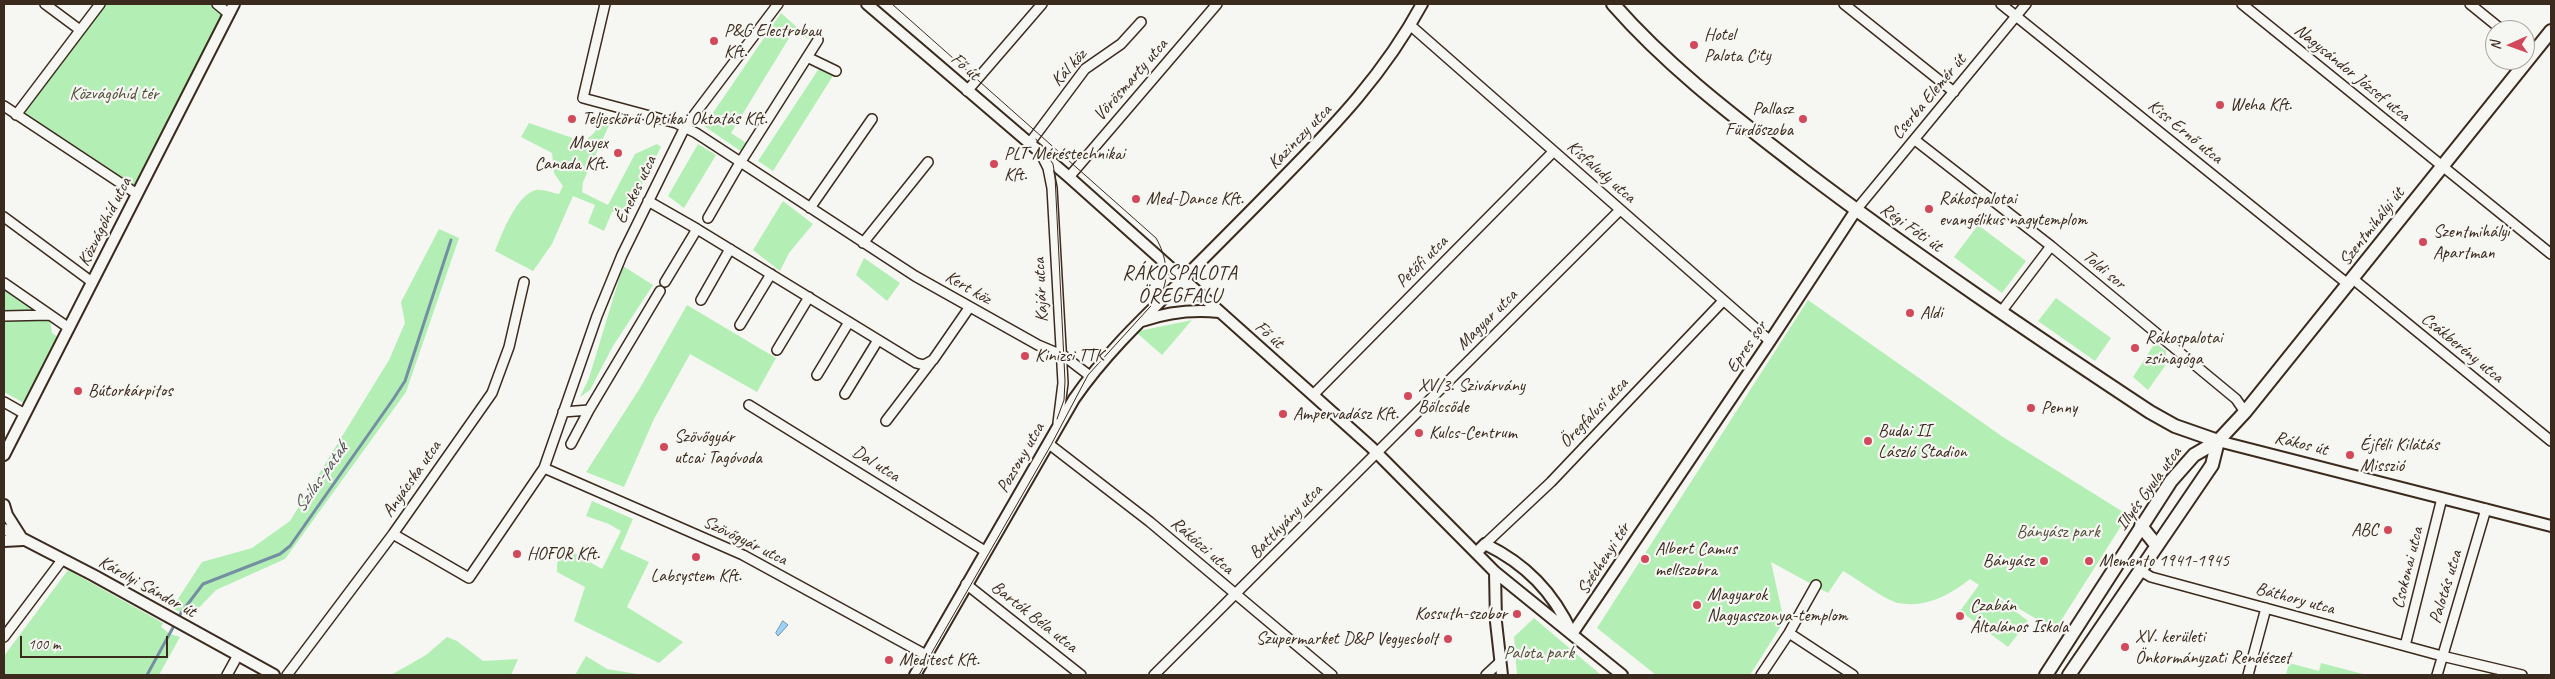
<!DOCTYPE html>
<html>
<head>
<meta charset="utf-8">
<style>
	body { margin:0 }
	#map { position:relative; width:2555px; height:679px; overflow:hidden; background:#f6f6f2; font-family:Caveat,sans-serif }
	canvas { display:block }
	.frame { position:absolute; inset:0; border:5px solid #3b2a1e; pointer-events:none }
	.north { position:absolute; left:2485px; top:20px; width:50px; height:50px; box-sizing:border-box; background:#f6f6f2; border:1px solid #aba49d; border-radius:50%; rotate:268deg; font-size:14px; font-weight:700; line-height:20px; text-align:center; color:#3b2a1e }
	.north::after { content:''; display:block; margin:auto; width:18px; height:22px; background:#d1495b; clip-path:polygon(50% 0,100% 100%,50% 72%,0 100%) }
	.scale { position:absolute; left:20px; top:636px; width:148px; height:22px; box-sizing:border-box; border:2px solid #3b2a1e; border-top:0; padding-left:6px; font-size:15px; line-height:18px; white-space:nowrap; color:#3b2a1e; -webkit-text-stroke:4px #f6f6f2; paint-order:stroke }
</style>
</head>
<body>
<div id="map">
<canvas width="2555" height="679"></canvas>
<div class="frame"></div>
<div class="north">N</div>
<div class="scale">100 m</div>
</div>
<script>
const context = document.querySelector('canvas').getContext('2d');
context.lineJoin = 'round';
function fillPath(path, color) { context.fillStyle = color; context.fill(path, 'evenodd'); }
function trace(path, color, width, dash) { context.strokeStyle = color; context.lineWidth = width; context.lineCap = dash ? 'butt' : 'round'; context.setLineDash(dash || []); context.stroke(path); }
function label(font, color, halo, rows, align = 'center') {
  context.font = font + ' Caveat,sans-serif'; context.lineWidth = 4.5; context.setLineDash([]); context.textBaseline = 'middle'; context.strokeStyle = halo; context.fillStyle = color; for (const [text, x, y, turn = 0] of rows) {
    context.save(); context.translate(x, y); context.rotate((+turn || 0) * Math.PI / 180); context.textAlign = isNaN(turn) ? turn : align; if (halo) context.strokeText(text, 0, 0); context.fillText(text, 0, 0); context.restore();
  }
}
const green = new Path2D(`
	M100 4H217L229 14 137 194 16 115Z
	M781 13 812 41 794 30 731 133 748 144 742 152 704 126Z
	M822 64 836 71 773 171 758 161Z
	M598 121H611L583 182 582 192 608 205 635 154 657 144 661 147 628 211 612 212 604 231 588 223 595 205 573 196 552 244 533 271 495 251C502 234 516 195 536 190 542 189 553 193 559 194L563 186 554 173 552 153 521 137 529 123 584 142 595 132Z
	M698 144 716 155 684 208 668 196Z
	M783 201 813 224 789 253 780 271 753 250Z
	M1978 225 2026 261 2002 293 1954 257Z
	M439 229 459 238 406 392 285 559 216 590 190 617 172 608 202 562 252 548 290 521 389 360 405 323 401 302Z
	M864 258 900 283 887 301 856 275Z
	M623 266 653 285 613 346 590 390 580 397 589 378Z
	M4 286 50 319 52 333 58 337 24 403 4 392Z
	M2056 298 2111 338 2095 361 2038 321Z
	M1808 300 2003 437 2128 515 2055 630 1991 592 2028 621 2008 647 1960 611 1979 585 1970 579C1949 596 1925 608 1898 603 1885 600 1856 578 1843 571L1828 593 1771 562 1784 621 1750 675H1656L1597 628Z
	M687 305 776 358 757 392 690 354 654 419 624 487 586 472 640 388Z
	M1192 320 1162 355 1137 333 1139 331Z
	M2155 343 2166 351 2165 366 2148 390 2133 377Z
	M592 501 633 519 620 549 649 562 627 607 683 642 659 663 574 621 585 587 557 572V564L565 548 602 569 621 531 609 524 586 516Z
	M68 570 163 623 161 627 170 634 180 637 159 675H4V656Z
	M1534 618 1601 675H1517L1514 637Z
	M447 637 457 641 483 661 518 659 511 675H391L426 655Z
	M586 656 607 669 643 675H575Z
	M2289 663 2319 671 2321 663 2363 674 2286 675Z`);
const water = new Path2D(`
	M783 621 788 625 778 636 776 633Z`);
const stream = new Path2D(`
	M147 675 181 613 203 584 280 554 290 546 394 398 405 381 451 240`);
const minor = new Path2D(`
	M45 4 80 30
	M217 4 229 14
	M605 4 583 98 676 123 696 133 915 276 1038 345 1064 356 1090 376
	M1844 4 1954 92
	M2001 4 2349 285
	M2242 4 2551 254
	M2470 4 2502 30
	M1410 25 1770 341
	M807 57 836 71
	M967 91 1042 4
	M4 106 137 194
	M16 115 100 4
	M1915 140 2051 246 2236 399 2245 412
	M1029 144 1085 69 1121 44 1141 22
	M1041 154 1048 168 1052 188 1063 383 1058 423
	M1069 177 1217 4
	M648 201 697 229
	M810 208 872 119
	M1856 210 2026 4
	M4 217 92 282
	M708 218 738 166 818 40
	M863 243 928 162
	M2353 279 2551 441
	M665 282 697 229 916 363 924 365 933 360 969 308
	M4 283 69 328
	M701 300 730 249
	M2001 312 2051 246
	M4 316 49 315
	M740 325 771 274
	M777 350 809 297
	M817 375 849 322
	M845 394 878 340
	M1313 395 1553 152
	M4 402 25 414
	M749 405 985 551
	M563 412 589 410 660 291
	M886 421 931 362
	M571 444 589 410
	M1049 444 1150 522 1332 675
	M544 468 743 555 926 655
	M393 534 469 578 544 468 597 316 622 255 685 127 778 4
	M1485 544 1551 482 1723 301
	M2141 571 2151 577 2442 656 2522 675
	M966 584 1081 675
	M1789 633 1853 675
	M4 637 62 560
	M2405 646 2442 498
	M227 675 238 655
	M287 675 393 534 492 393 509 347 524 282
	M1154 675 1620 210
	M1486 675 1500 662
	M1761 675 1789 633 1816 585
	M2248 675 2266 608
	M2437 675 2486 509`);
const tertiary = new Path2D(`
	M867 4 1069 177 1313 395 1371 447 1495 572 1622 675
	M1142 321C1168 312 1191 309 1219 312
	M2218 441 2551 526
	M4 455 234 4
	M4 505 7 515 21 537
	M4 529 93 575 274 675
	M4 541 23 540
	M1477 552 1485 544C1526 564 1553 592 1572 633
	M1495 572 1496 622 1502 675
	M1572 634 1770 341 1856 210
	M915 675 1074 399C1103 357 1138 323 1175 287 1210 252 1246 216 1281 180 1336 124 1384 74 1422 4`);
const secondary = new Path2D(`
	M1613 4C1669 68 1736 118 1803 170 1915 255 2032 334 2150 412L2175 426 2218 441
	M2141 526 2157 546
	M2046 675 2171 481 2194 455 2218 441 2245 412 2551 31
	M2069 675 2212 465 2218 441`);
const tram = new Path2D(`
	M892 4 1156 238C1166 255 1171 280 1159 297L1088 375 1051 445 919 675
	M1036 139 1053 164 1055 176 1065 381 1064 400 1057 419`);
const markers = [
	[714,41,5,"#d1495b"],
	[1694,45,5,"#d1495b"],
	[2220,105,5,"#d1495b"],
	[572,119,5,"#d1495b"],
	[1803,119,5,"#d1495b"],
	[618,153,5,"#d1495b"],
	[994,164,5,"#d1495b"],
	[1136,199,5,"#d1495b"],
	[1929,209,5,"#d1495b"],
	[2423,242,5,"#d1495b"],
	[1910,313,5,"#d1495b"],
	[2135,348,5,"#d1495b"],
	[1025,356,5,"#d1495b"],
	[78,391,5,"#d1495b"],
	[1408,396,5,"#d1495b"],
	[2031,408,5,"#d1495b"],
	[1283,414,5,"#d1495b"],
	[1419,433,5,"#d1495b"],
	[1868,441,5,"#d1495b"],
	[664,447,5,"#d1495b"],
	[2350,455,5,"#d1495b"],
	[2388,530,5,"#d1495b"],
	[517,554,5,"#d1495b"],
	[696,557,5,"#d1495b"],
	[1645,559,5,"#d1495b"],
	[2044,561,5,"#d1495b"],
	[2089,561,5,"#d1495b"],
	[1697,605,5,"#d1495b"],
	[1517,614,5,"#d1495b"],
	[1960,616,5,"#d1495b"],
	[1448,639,5,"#d1495b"],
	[2125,647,5,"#d1495b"],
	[889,660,5,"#d1495b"]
];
const poiNames = [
	["P&G Electrobau",724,31],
	["Kft.",724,52],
	["Hotel",1704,35],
	["Palota City",1704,56],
	["Weha Kft.",2230,105],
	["Pallasz",1793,109,"right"],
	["Fürdőszoba",1793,130,"right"],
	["Teljeskörű Optikai Oktatás Kft.",582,119],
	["Mayex",608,143,"right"],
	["Canada Kft.",608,164,"right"],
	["PLT Méréstechnikai",1004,154],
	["Kft.",1004,175],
	["Med-Dance Kft.",1146,199],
	["Rákospalotai",1939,199],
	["evangélikus nagytemplom",1939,220],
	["Szentmihályi",2433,232],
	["Apartman",2433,253],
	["Aldi",1920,313],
	["Rákospalotai",2145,338],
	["zsinagóga",2145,359],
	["Kinizsi TTK",1035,356],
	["XV/3. Szivárvány",1418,386],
	["Bölcsőde",1418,407],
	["Bútorkárpitos",88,391],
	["Penny",2041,408],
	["Ampervadász Kft.",1293,414],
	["Budai II",1878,431],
	["László Stadion",1878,452],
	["Kulcs-Centrum",1429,433],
	["Szövőgyár",674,437],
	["utcai Tagóvoda",674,458],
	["Éjféli Kilátás",2360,445],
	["Misszió",2360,466],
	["ABC",2378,530,"right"],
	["Albert Camus",1655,549],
	["mellszobra",1655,570],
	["HOFOR Kft.",527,554],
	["Bányász",2034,561,"right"],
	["Memento 1941-1945",2099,561],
	["Labsystem Kft.",696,576,"center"],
	["Magyarok",1707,595],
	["Nagyasszonya-templom",1707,616],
	["Czabán",1970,606],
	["Általános Iskola",1970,627],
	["Kossuth-szobor",1507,614,"right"],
	["XV. kerületi",2135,637],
	["Önkormányzati Rendészet",2135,658],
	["Szupermarket D&P Vegyesbolt",1438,639,"right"],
	["Meditest Kft.",899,660]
];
const streetNames = [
	["Fő út",965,67,41],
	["Kál köz",1069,68,-48],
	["Nagysándor József utca",2352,73,39],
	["Vörösmarty utca",1131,80,-49],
	["Cserba Elemér út",1929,97,-50],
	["Kiss Ernő utca",2185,132,39],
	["Kazinczy utca",1300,137,-46],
	["Kisfaludy utca",1601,172,41],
	["Énekes utca",636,190,-64],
	["Közvágóhíd utca",105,222,-63],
	["Szentmihályi út",2372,227,-52],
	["Régi Fóti út",1911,228,35],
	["Petőfi utca",1422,262,-45],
	["Toldi sor",2104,270,40],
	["Kert köz",968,288,30],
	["Kajár utca",1041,290,-93],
	["Magyar utca",1487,320,-45],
	["Fő út",1269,335,41],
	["Epres sor",1747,347,-56],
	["Csákberény utca",2462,348,39],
	["Öregfalusi utca",1594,413,-46],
	["Rákos út",2301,444,14],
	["Pozsony utca",1021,458,-60],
	["Dal utca",876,464,32],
	["Anyácska utca",412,479,-55],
	["Illyés Gyula utca",2149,489,-54],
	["Batthyány utca",1286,522,-46],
	["Szövőgyár utca",745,541,26],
	["Rákóczi utca",1202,546,41],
	["Széchenyi tér",1604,559,-57],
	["Csokonai utca",2408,568,-76],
	["Károlyi Sándor út",147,587,29],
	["Palotás utca",2446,587,-73],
	["Báthory utca",2295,599,15],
	["Bartók Béla utca",1034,617,38]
];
const parkNames = [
	["Közvágóhíd tér",114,94],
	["Bányász park",2058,532],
	["Palota park",1539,653]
];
const waterNames = [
	["Szilas-patak",321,478,-55]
];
const quarterNames = [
	["RÁKOSPALOTA",1180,274],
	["ÖREGFALU",1180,297]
];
fillPath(green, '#b3efb5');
fillPath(water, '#9ad3fa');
trace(water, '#748fa2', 1);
trace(stream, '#748fa2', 3);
trace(minor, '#3b2a1e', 12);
trace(tertiary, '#3b2a1e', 14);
trace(secondary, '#3b2a1e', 16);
trace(minor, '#f6f6f2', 9);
trace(tertiary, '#f6f6f2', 10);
trace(secondary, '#f6f6f2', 12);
trace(tram, '#3b2a1e', 1);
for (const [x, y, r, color] of markers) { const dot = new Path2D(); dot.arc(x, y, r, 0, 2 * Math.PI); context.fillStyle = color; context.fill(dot); trace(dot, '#f6f6f2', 2); }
label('18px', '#3b2a1e', '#f6f6f2', poiNames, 'left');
label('18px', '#3b2a1e', '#f6f6f2', streetNames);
label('18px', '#53513c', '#f6f6f2', parkNames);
label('italic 19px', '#535455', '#f6f6f2', waterNames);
context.letterSpacing = '1px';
label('20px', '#3b2a1e', '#f6f6f2', quarterNames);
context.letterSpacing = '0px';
</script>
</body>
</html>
